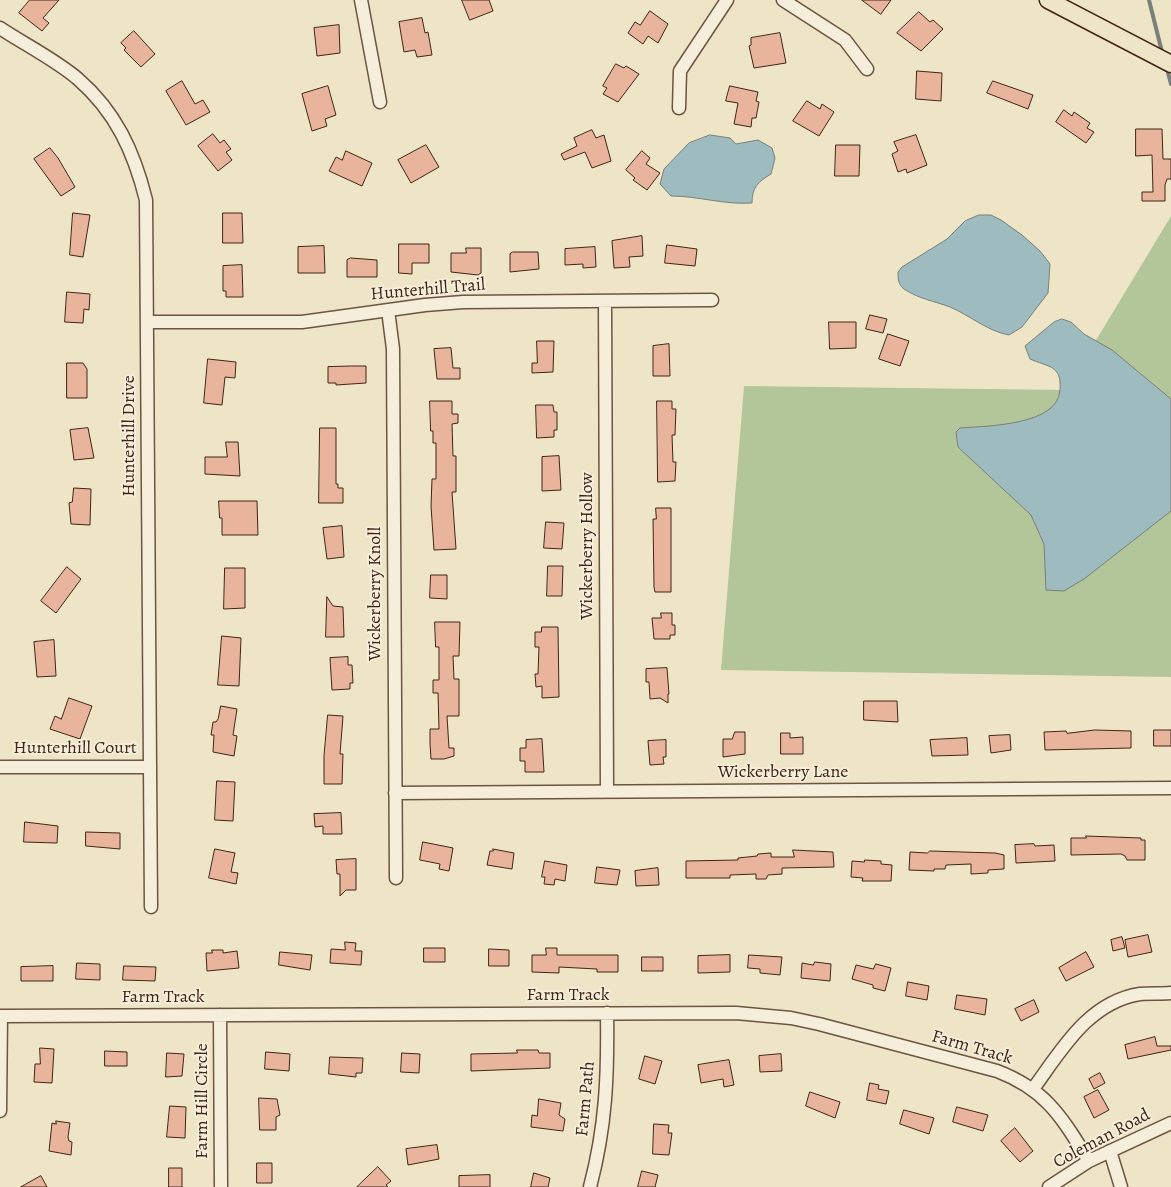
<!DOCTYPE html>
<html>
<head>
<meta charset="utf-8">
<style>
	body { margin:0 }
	canvas { display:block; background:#eee5c6 }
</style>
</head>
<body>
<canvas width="1171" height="1187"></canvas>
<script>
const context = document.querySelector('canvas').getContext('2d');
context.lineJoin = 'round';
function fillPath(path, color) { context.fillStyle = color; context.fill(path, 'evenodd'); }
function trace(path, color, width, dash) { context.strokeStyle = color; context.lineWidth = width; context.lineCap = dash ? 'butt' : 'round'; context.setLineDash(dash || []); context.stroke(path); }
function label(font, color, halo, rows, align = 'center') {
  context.font = font + ' Alegreya,serif'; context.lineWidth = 4; context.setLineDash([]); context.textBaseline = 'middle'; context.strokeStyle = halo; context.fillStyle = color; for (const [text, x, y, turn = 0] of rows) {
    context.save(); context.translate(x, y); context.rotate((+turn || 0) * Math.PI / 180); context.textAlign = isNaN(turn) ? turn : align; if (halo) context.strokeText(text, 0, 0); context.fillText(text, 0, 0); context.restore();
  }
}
const green = new Path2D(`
	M1171 216V677L721 670 744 386 1066 390Z`);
const water = new Path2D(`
	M710 135 730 138 736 144 758 140 772 148 775 158 771 174C758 182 752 187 752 203 724 205 699 196 671 196L660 184 664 169 689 143Z
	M979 215H991L1001 220 1022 235 1040 251 1050 264 1048 293 1022 327 1009 335C987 331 971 316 950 307 934 301 919 299 904 289 898 285 898 278 898 272L902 267 947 239 965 221Z
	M1062 319 1071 322 1084 334 1112 350 1171 399V511L1084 579 1064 591 1046 590 1044 544 1031 515 958 447 956 432 960 428C985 426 1058 426 1060 390 1062 365 1048 367 1030 359L1025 346 1054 322Z`);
const stream = new Path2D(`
	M1149 0 1162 52
	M1167 69 1171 84`);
const building = new Path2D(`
	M30 0H59L43 18 49 23 42 31 19 13Z
	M462 0H489L493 11 470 20Z
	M862 0H891L881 14Z
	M650 11 668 24 658 43 648 36 643 44 628 33 635 22 640 25Z
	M919 12 930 22 933 20 943 29 921 51 897 33Z
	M422 18 425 33 428 32 432 55 417 57 415 50 404 52 399 22Z
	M339 25 340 53 317 56 314 28Z
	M134 31 155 54 141 67 124 50 126 48 121 43Z
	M780 33 786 63 754 68 749 46 751 45V38Z
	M616 64 624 68 626 66 639 74 618 102 603 94 607 88 603 86Z
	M917 71 942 73 941 101 916 99Z
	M182 81 195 104 203 100 210 112 186 125 166 91Z
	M993 81 1033 95 1028 109 987 93Z
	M328 86 336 115 325 119 327 126 312 131 302 94Z
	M730 86 758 92 756 101 759 102 756 118H752L751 127 734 124 738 103 726 101Z
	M807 101 820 109 822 104 834 112 819 136 793 121Z
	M1064 110 1072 116 1074 112 1090 123 1087 128 1094 132 1086 143 1056 122Z
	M1136 129H1162L1163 159H1171V179H1167L1165 185V201H1142V192H1153L1152 155 1136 156Z
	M592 130 596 138 604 135 611 161 592 168 585 152 564 160 561 154 577 146 574 138Z
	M213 134 220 143 224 140 231 149 226 152 232 160 218 171 198 146Z
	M916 135 927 165 907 173 906 169 898 172 892 154 898 151 894 142Z
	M426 145 439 167 411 183 398 160Z
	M836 145H860L859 176H835Z
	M50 148 58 158 75 187 61 196 34 159Z
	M346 151 372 163 362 186 329 171 336 157 342 160Z
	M642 151 650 158 646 164 660 173 647 190 633 180 635 178 626 170Z
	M73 213 90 215 83 257 70 255Z
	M223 213H242L243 243H223Z
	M642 236 643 256 629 257 630 267 614 268 612 241Z
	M399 244H429V263H412V274L399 273Z
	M667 245 697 249 695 266 665 263Z
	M324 246 325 273H298V247Z
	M595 247 596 267 583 268V264L565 265V249Z
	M466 248H481V273L478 275 451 272V253H466Z
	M513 252H538L539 269 510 272V254Z
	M351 258 377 260V277H347V260Z
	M242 265 243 297H226V291H223V266Z
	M67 292 90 294 89 310 84 309 83 323 65 322Z
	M870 315 887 319 883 333 866 329Z
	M829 322H856V348L830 349Z
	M888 334 909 341 900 366 879 359Z
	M537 341H554L553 372 532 373V363H537Z
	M669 344 670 376H653V346Z
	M451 348 453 368H460V379H437L434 349Z
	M208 359 236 362 235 378 225 377 222 405 204 403Z
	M67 363H83L87 369V398H67Z
	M352 366H366V383L336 385V383H328V367Z
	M430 401H452V414H458V423L452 424 453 456H456V492H452L456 549 434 550 431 506 432 479H436V443H433V431H431Z
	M657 401H672V409H676L675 435H672L673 462H676L675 481 658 482Z
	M536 405H553L554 412H557V430H554V437L537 438Z
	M88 428 94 458 74 460 70 430Z
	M320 428H336V484H338V488H343V503H319Z
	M226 442H238L240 476 205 474V457H227Z
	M559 456 561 490 542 491V457Z
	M74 488 91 489 90 525 71 524 69 503 72 502Z
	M219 501H257L258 535H222V518H220Z
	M656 508H671V592H655L654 587 653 519H656Z
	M546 522 564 523 562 549 544 548Z
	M342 526 344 557 327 559 323 528Z
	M548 566H563L562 596H547Z
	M67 567 81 579 56 613 41 601Z
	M225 568H245V608L224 609Z
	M431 575H447V599L430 598Z
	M327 597 333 606 343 607 344 637H326Z
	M661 613H672V625H675V635H670V639H654L652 618H661Z
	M435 622H460L459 656H453L454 679H459V716H447L449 748H454V756L444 759H431L430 744V729H439L438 693H433V680H439V647H436Z
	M542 627H558L559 697 542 698V686L536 687 535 674H538L539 647H535V632H541Z
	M222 636 241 638 239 686 218 685Z
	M54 640 56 676 37 677 34 642Z
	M348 657V665H352L353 683H350V689L332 690 330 658Z
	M667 668 669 694H668V703L660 698 650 699 649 682H646V669Z
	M69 698 92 706 80 739 50 729 55 716 61 719Z
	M864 701H897L898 722 864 720Z
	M221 706 237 709 233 735 237 736 234 756 213 752 214 735H211L213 722H216L218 719Z
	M328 715 343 716 340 754H343L342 784H324V756Z
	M1095 730 1131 731V748L1045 750 1044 732 1066 731 1067 733Z
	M1154 730H1171V746H1154Z
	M735 732H745V754L723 757V739H732Z
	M781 733H790V738L803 737V754H781Z
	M1010 735 1011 750 991 753 989 736Z
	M967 738 968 755 932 756 930 740Z
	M542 739 544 772H525V761H520V748H526V740Z
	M666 740V757H663L664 764 650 765 648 741Z
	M217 781 235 782 233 821 215 820Z
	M341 813 342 834H323V826L315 827 314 814Z
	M25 822 58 826 57 843 24 842Z
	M86 832 120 833V849L86 846Z
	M1086 836 1141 838V840H1145V860H1127L1125 856 1121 854 1071 855V838H1086Z
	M423 842 453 848 449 871 439 869 440 864 420 860Z
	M1034 844 1035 846 1054 845 1055 861 1016 863 1015 845Z
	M215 849 235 853 231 872 238 873 236 884 209 878Z
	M493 849 514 853 512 869 487 865 490 851H493Z
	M793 850 833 852 834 867 782 868V874L768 875 766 879H756V874L730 875V878H686V861L738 860V858L757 856 758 854 771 853V857H794Z
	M930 851 995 853 1004 855V869L988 870V873L971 874V864L946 865 945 869H934V871L909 870 910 852 927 853Z
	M356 859V890H346L340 896V874H337L336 860Z
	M865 860 881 861V864L892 865 891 881H862L863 878 851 877 852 861 864 862Z
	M545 861 567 865 565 881 555 879 554 885 544 884 545 877H542Z
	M597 867 620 870 617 885 595 883Z
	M658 868 659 885 636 886 635 871Z
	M1148 935 1152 952 1128 957 1125 940Z
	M1122 937 1125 948 1113 951 1111 940Z
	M345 942 356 943 355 951H362L361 965 330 963 331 949 345 950Z
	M424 948H445V962H424Z
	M546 948H557V955H618V972H597V969L559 967V973L532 972V955H546Z
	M489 949 509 950V966H489Z
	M212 950H223V953L237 951 239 968 207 971 206 953H212Z
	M280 952 312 955 310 970 279 965Z
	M1086 952 1094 967 1066 981 1059 968Z
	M730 955V972L698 973V956Z
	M749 955 782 957 780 975 760 973V969L748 968Z
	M642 957H663V971H642Z
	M815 962 831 964 830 981 801 978 802 963 813 965Z
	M77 963 100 964V980L76 979Z
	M876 964 891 968 885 991 873 988V985L852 979 856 965 873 969Z
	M53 966V981H21V967Z
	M124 966 156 967 155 981 123 980Z
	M908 982 929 986 927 1000 906 996Z
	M957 995 987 999 985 1015 955 1009Z
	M1034 1000 1039 1012 1021 1021 1015 1009Z
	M1155 1037 1157 1046H1171V1050L1128 1059 1125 1045Z
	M40 1048 54 1049 52 1083 34 1082 35 1064H40Z
	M517 1050H538L539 1053H550V1068L471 1071V1054L517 1053Z
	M105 1051 127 1052V1066H105Z
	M266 1052 290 1054 289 1071 265 1069Z
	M167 1053 184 1054 182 1076 166 1077Z
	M402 1053 420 1054 419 1073 401 1072Z
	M781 1054 782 1071 760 1072 759 1056Z
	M645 1056 662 1061 655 1084 639 1079Z
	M330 1057 363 1058 362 1073H356V1077L329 1074Z
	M729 1060 734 1085 724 1087 723 1079 701 1083 698 1065Z
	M1100 1073 1105 1083 1094 1089 1089 1079Z
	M870 1083 879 1085 878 1089 889 1091 886 1104 867 1100Z
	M1098 1090 1109 1110 1094 1118 1084 1097Z
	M810 1092 840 1102 835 1118 806 1106Z
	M259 1098 277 1099 280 1115 276 1117V1130H260Z
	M539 1099 561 1103 559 1115 565 1119 563 1131 531 1127 532 1115 537 1116Z
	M170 1106 186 1107 185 1138 167 1137Z
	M957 1107 988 1115 983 1131 953 1122Z
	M904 1110 934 1118 929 1134 900 1124Z
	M56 1121 70 1123 68 1137 69 1141 72 1142 71 1155 49 1151 52 1123 56 1124Z
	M654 1124 669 1125 668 1133H672L669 1155 653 1154Z
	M1015 1128 1033 1151 1020 1162 1001 1141Z
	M437 1145 439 1159 408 1165 406 1149Z
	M257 1163H272V1183H257Z
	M378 1167 391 1181 386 1185 388 1187H357Z
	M169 1168H182V1187H169Z
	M642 1171 658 1175 655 1187H638Z
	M534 1173 550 1178 548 1187H531Z
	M490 1175V1187H459V1176Z
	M41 1176 47 1187H21Z`);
const minor = new Path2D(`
	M361 0 380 102
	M783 0 845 40 867 69
	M0 28C24 44 56 60 78 79 116 112 134 152 146 200L151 907
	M679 108 680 71 727 0
	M605 301 607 791
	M388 310 393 349 396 878
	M147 322H302L425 305 463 302 712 300
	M0 767H150
	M395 793 1171 788
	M220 1015 221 1187
	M0 1016 736 1013 791 1018 819 1024 997 1071C1047 1090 1062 1118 1089 1161
	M1033 1089C1061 1051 1088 1002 1140 994 1150 993 1161 994 1171 993
	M0 1111 1 1016
	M1110 1151 1121 1187
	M590 1187C606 1126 608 1076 607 1013
	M1049 1187 1089 1161 1171 1123`);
const major = new Path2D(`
	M1048 0 1171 64`);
const streetNames = [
	["Hunterhill Trail",428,290,-5],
	["Hunterhill Drive",130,436,-90],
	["Wickerberry Hollow",588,546,-90],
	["Wickerberry Knoll",376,594,-90],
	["Hunterhill Court",75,749],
	["Wickerberry Lane",783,773],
	["Farm Track",568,996],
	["Farm Track",163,998],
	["Farm Track",972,1048,16],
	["Farm Path",586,1099,-85],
	["Farm Hill Circle",203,1101,-90],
	["Coleman Road",1102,1139,-28]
];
fillPath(green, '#b3c699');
fillPath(water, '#9ebcbf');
trace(water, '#797f7c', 1);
trace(stream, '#797f7c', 4);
fillPath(building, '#e8b49c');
trace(building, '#422417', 1);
trace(minor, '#6d5443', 15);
trace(major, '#422417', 19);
trace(minor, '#f4eeda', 12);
trace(major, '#eee5c6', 16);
label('18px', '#422417', '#f4eeda', streetNames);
</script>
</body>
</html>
